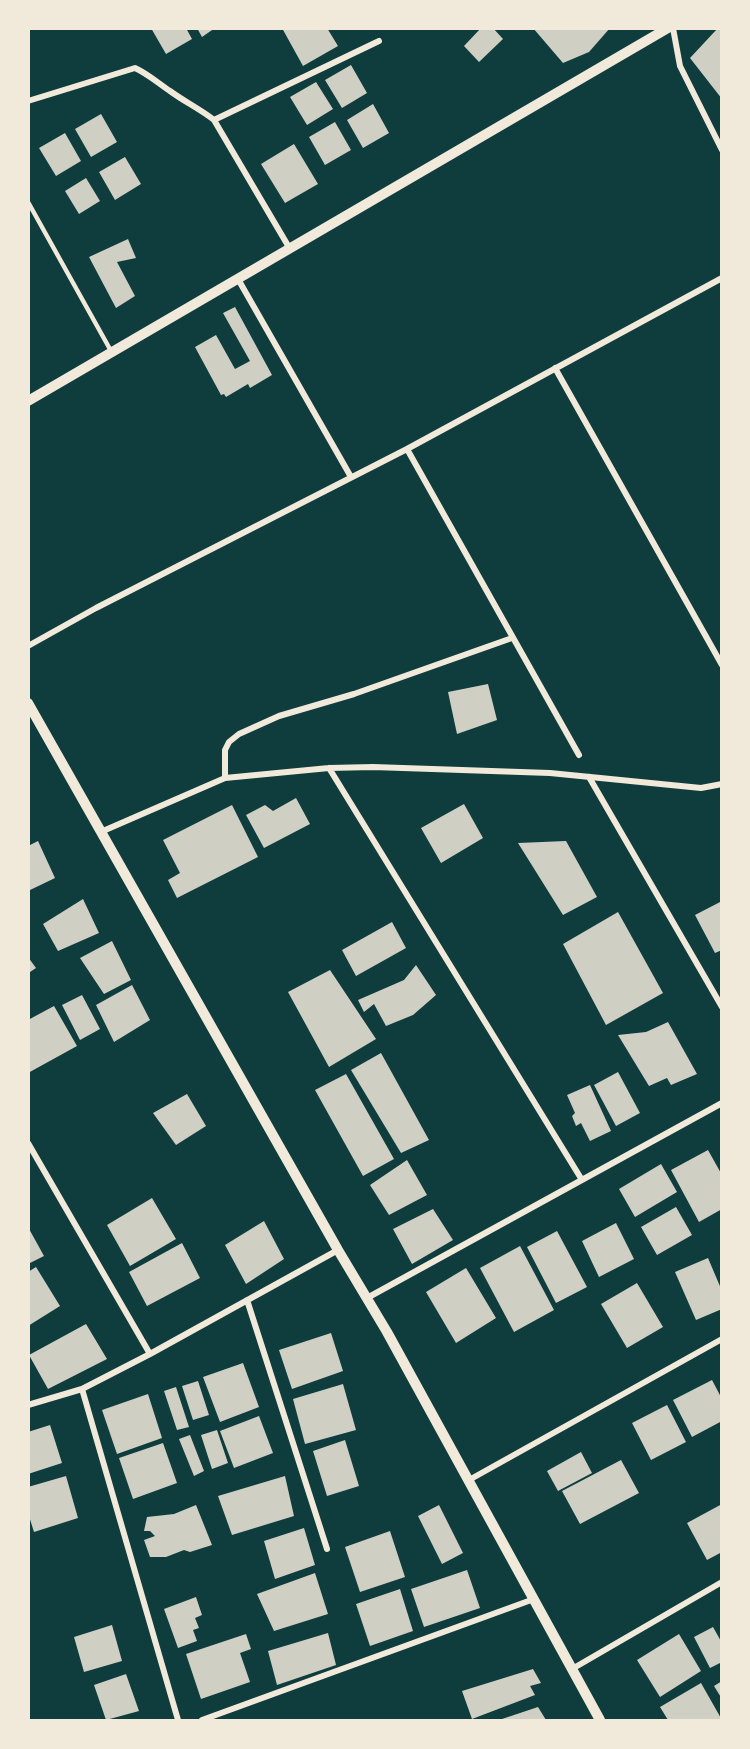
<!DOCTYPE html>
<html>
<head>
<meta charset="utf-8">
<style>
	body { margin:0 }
	#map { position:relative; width:750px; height:1749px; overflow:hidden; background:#0f3d3e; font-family:"DM Sans",sans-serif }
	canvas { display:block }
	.frame { position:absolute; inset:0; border:30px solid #f1e9da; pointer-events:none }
</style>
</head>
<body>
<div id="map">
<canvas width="750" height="1749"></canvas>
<div class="frame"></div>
</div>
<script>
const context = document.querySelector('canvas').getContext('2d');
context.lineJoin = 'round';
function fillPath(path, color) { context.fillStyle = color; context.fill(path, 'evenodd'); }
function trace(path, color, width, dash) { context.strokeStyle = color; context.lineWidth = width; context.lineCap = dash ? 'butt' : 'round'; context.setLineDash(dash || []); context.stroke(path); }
const building = new Path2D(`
	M151 28H186L192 39 166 54Z
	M197 28H215L202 37Z
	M282 28H327L338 46 303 66Z
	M481 28H493L503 39 479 62 464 46Z
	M533 28H610L589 52 563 63Z
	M718 28H722V99L690 58Z
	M351 65 367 93 342 108 325 80Z
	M316 82 333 109 307 125 290 97Z
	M373 104 389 133 363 148 347 120Z
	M101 114 117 142 91 157 75 129Z
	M335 122 351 150 325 165 309 137Z
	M65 133 81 161 56 176 39 148Z
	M294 144 318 184 285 203 261 164Z
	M125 157 141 184 115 200 99 172Z
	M86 178 100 201 79 214 65 191Z
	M128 239 136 258 117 262 135 296 116 308 89 257Z
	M235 307 272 375 250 388 248 384 226 397 224 394 221 395 195 347 216 335 235 369 250 361 223 313Z
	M488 684 497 720 457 734 448 692Z
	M296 798 310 824 264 848 246 815 265 805 273 811Z
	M464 804 483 838 441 863 421 828Z
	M232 805 258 857 177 898 168 880 180 873 163 840Z
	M38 841 55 878 28 891V846Z
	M566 841 597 897 563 915 518 843Z
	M83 899 99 933 58 951 43 924Z
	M722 901V950L715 953 695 915Z
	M618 912 663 993 606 1025 563 944Z
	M392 922 406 948 356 976 342 950Z
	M112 941 131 980 104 994 80 958Z
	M28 957 36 968 30 972 28 970Z
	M416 965 436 995 413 1015 386 1026 374 1004 364 1012 358 1000 404 980Z
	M330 970 376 1039 329 1067 288 992Z
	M132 985 150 1020 114 1042 96 1005Z
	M82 995 100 1029 80 1040 62 1005Z
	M54 1006 77 1046 28 1073V1020Z
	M668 1022 697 1074 671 1085 667 1078 649 1086 618 1035 646 1032Z
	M381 1053 429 1140 401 1153 351 1070Z
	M618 1072 640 1113 616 1126 594 1085Z
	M346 1074 394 1159 363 1176 315 1090Z
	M590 1085 611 1131 590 1141 581 1123 576 1126 572 1116 575 1113 567 1095Z
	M187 1094 206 1126 176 1145 153 1113Z
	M708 1150 722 1175V1209L699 1222 671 1170Z
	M407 1160 427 1195 389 1215 370 1185Z
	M661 1164 677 1192 635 1217 619 1189Z
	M152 1198 176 1239 130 1266 107 1225Z
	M676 1207 692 1235 657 1255 641 1227Z
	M433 1209 453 1240 412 1264 393 1229Z
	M264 1221 284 1259 246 1284 225 1245Z
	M616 1223 634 1259 599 1277 582 1241Z
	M28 1227 44 1256 28 1264Z
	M557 1231 587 1287 556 1303 527 1247Z
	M182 1243 200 1278 147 1306 129 1272Z
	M520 1246 554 1310 514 1332 480 1268Z
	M708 1258 722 1291V1309L696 1320 675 1272Z
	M36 1267 60 1306 28 1326V1272Z
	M466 1268 496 1318 456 1343 426 1292Z
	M637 1283 663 1327 627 1348 601 1304Z
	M86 1324 107 1359 48 1389 29 1355Z
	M331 1333 343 1371 292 1389 279 1350Z
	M243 1363 259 1407 220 1422 203 1377Z
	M712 1380 722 1399V1421L692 1437 673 1400Z
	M198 1381 209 1415 193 1420 182 1386Z
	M343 1384 356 1430 305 1444 293 1399Z
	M176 1387 189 1427 177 1430 164 1391Z
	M148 1394 162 1438 117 1454 102 1410Z
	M667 1405 686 1442 651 1460 632 1423Z
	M259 1416 273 1453 234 1468 220 1431Z
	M50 1425 62 1463 28 1474V1432Z
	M217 1430 228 1463 212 1469 201 1435Z
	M190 1435 204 1471 194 1476 179 1439Z
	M345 1440 359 1486 327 1496 313 1451Z
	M163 1443 177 1483 133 1499 119 1458Z
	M581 1452 592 1473 558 1491 547 1471Z
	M621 1460 639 1493 580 1524 562 1491Z
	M66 1476 78 1518 34 1532 28 1513V1487Z
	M285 1476 294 1516 232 1535 218 1496Z
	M722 1504V1552L707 1560 687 1523Z
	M196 1505 212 1545 190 1552 184 1550 166 1557H150L144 1540 155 1536 150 1531H144L147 1517 174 1514Z
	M439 1505 463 1553 442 1564 418 1516Z
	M304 1528 315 1565 275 1579 264 1541Z
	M390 1531 405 1577 360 1592 345 1547Z
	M467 1570 480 1608 424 1627 411 1589Z
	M315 1573 328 1614 274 1631 257 1594Z
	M400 1589 413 1631 370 1646 356 1604Z
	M196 1597 202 1615 195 1618 199 1628 193 1630 197 1641 178 1648 164 1609Z
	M112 1625 122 1661 84 1672 74 1637Z
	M713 1627 722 1643V1662L710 1668 694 1637Z
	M328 1633 336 1665 277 1685 268 1651Z
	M246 1634 251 1649 240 1653 250 1682 201 1699 186 1654Z
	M679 1634 701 1671 660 1697 637 1660Z
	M533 1669 541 1683 530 1686 535 1695 472 1719 462 1691Z
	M126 1674 139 1711 106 1720 94 1685Z
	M722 1681V1699L714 1686Z
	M701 1683 722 1720H668L660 1707Z
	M538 1707 546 1720H499Z`);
const service = new Path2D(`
	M28 202 111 351`);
const minor = new Path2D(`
	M673 28 680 66 722 150
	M28 101 135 68C148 74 158 83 170 91 185 102 200 109 214 120L290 249
	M214 120 379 41
	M238 279 351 477
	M555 368 722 665
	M407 449 722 278
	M28 646 96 608 407 449 579 755
	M329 768 582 1180
	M589 777 722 1007
	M225 778V750L229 742 239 734 279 716 354 694 512 638
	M103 831 225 778 329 768 373 767 550 773 701 788 722 784
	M28 1143 150 1354
	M367 1298 722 1103
	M247 1300 327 1549
	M82 1389 178 1720
	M28 1405 82 1389 150 1354 338 1250
	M469 1480 722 1339
	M572 1669 722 1582
	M202 1720 534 1599`);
const tertiary = new Path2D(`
	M28 401 668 28
	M28 703 338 1250 387 1332 600 1720`);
fillPath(building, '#cfcfc3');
trace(service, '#f1e9da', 4.5);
trace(minor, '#f1e9da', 6);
trace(tertiary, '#f1e9da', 10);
</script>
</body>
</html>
